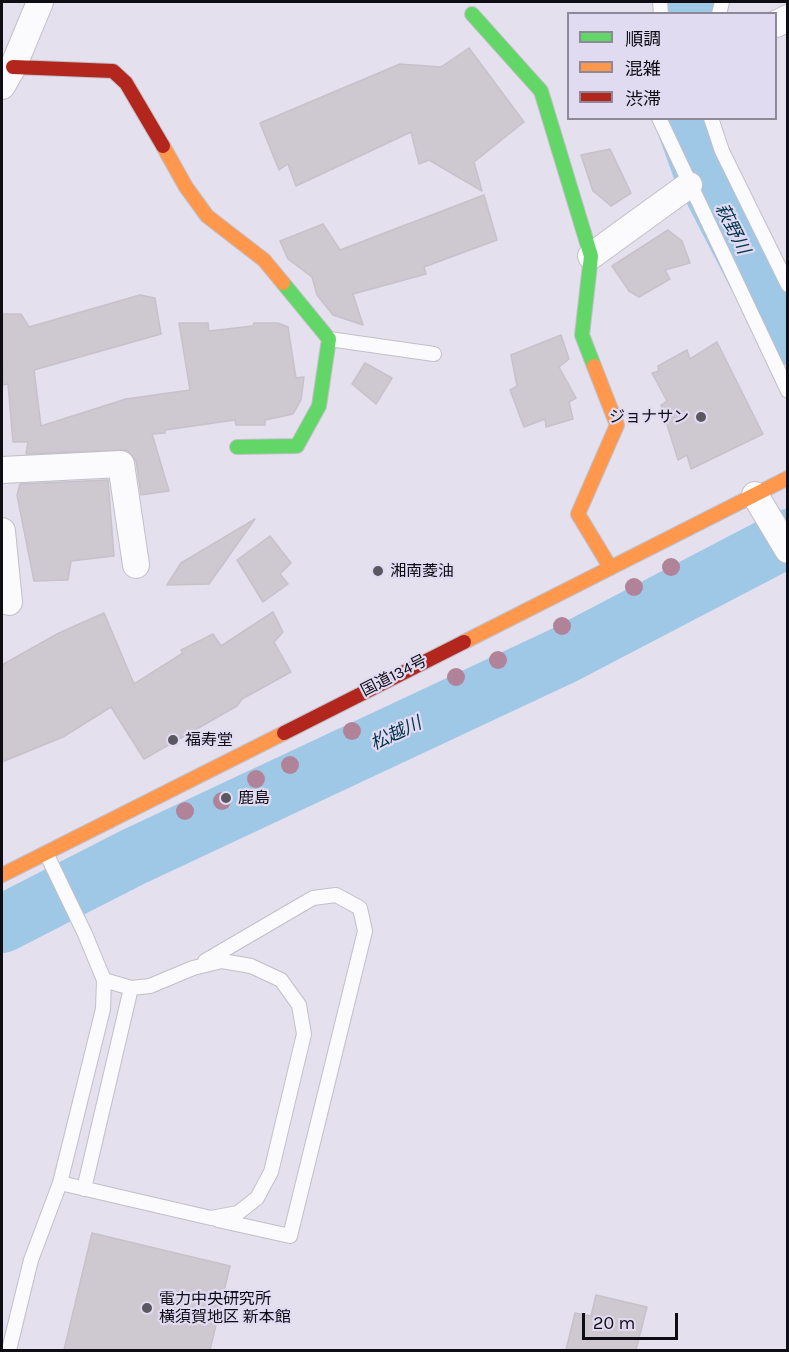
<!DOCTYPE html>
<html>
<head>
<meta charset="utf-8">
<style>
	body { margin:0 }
	#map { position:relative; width:789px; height:1352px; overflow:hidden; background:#e4e0ed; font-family:Karla,"Noto Sans JP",sans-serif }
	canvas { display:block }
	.frame { position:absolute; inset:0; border:3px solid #0f0d14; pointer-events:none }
	.legend { position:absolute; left:567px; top:12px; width:210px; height:108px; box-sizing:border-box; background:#e1dbf2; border:2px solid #8d8999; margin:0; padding:8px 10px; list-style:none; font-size:18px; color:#0f0d14 }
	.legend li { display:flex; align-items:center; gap:12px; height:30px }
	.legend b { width:30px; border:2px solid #8d8999 }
	.scale { position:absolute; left:582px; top:1313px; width:96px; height:27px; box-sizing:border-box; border:3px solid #0f0d14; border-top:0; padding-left:8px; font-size:18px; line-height:21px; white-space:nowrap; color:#0f0d14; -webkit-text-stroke:4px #e1dbf2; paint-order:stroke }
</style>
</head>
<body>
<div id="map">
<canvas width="789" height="1352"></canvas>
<div class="frame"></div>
<ul class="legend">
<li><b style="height:8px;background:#63d668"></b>順調</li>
<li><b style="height:8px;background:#ff974d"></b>混雑</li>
<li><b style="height:8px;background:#b3261e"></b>渋滞</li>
</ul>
<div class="scale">20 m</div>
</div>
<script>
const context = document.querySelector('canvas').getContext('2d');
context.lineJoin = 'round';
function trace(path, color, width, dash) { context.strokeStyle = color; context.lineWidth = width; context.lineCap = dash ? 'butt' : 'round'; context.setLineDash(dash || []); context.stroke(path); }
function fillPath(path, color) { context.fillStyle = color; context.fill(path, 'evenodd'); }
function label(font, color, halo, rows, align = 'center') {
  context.font = font + ' Karla,"Noto Sans JP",sans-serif'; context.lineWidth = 4.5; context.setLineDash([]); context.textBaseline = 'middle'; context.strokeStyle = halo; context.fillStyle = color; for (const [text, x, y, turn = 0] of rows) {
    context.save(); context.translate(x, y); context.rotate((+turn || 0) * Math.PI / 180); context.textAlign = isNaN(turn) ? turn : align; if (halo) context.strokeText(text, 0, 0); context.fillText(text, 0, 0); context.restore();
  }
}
const river = new Path2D(`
	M687 2 691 14
	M683 118 701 168 788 336
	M2 924 133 857 562 656 788 538`);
const building = new Path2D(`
	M469 48 524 122 474 162 482 191 429 160 419 164 411 132 296 186 288 164 279 170 260 123 400 64 441 67Z
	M610 149 631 193 611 206 593 191 581 155Z
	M484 195 497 240 424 267 426 274 353 294 363 325 333 315 317 295 312 277 288 259 280 241 323 224 340 250Z
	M668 230 682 241 690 263 665 270 670 279 639 297 629 291 612 266Z
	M140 295 155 298 161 334 34 370 41 426 126 399 190 390 179 323H208L209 331 253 326 254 323H278L288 327 296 378 304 377 301 400 293 414 265 420V425H236L235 420 165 430V433L152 434 169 491 141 495 136 461 127 450 26 454 28 442H13L8 384 3 385 2 349V314H21L29 327Z
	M561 335 569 359 559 367 576 398 569 402 573 419 546 427 545 419 524 427 510 390 517 386 511 355Z
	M717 342 763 434 691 469 687 455 678 460 661 405 667 401 652 373 659 371 658 366 687 350 690 359Z
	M365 363 392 378 376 404 352 384Z
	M108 480 114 556 71 561 68 580 34 581 17 495 20 484Z
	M255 519 209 584 167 585 181 563Z
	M270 536 291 563 280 574 288 584 263 602 237 560Z
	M273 612 283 632 274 642 291 672 242 699 237 706 144 759 111 707 63 737 2 762V665L59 633 104 613 134 684 183 653 181 650 213 634 221 646Z
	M92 1233 230 1266 210 1350H64Z
	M596 1295 647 1307 636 1350H566L575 1313 591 1316Z`);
const lane = new Path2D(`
	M660 2 661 14
	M719 14 722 2
	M659 118 788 391
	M711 118 722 151 788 285
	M329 339 434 354
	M205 961 313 898 336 895 360 908 365 931 290 1236 218 1220
	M60 1183 211 1218 238 1213 257 1198 271 1172 304 1034 299 1005 281 980 251 966 222 961 193 968 150 986 131 988 104 980
	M84 1189 131 988
	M9 1350 31 1260 60 1183 103 1009 104 980 85 934 46 853`);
const street = new Path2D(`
	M776 24 788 18
	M2 86 13 67 40 2
	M591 256 689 185
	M2 470 121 464 136 565
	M755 495 788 550
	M2 531 9 602`);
const fast = new Path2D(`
	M472 14 541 91 591 256 582 335 594 366
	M237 447 297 446 319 406 329 339 283 283`);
const slow = new Path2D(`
	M163 146 186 187 207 216 264 260 283 283
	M594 366 617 425 578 514 610 567
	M464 642 788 478
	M2 875 284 733`);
const jam = new Path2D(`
	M13 67 113 71 126 83 163 146
	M284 733 464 642`);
const trees = [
	[671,567],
	[634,587],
	[562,626],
	[498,660],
	[456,677],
	[352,731],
	[290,765],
	[256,779],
	[222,801],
	[185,811]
];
const markers = [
	[701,417,6,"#5a5760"],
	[378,571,6,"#5a5760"],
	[173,740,6,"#5a5760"],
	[226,798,6,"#5a5760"],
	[147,1308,6,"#5a5760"]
];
const poiNames = [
	["ジョナサン",689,417,"right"],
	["湘南菱油",390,571],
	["福寿堂",185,740],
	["鹿島",238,798],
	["電力中央研究所",159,1299],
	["横須賀地区 新本館",159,1317]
];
const streetNames = [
	["国道134号",394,676,-27]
];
const waterNames = [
	["萩野川",732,229,63],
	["松越川",396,734,-25]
];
trace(river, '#9fc8e7', 58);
fillPath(building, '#cec8d1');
trace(building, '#c6c1ca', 1.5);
trace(lane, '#c1bfc8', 16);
trace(street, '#c1bfc8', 28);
trace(fast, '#c1bfc8', 16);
trace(slow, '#c1bfc8', 16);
trace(jam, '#c1bfc8', 16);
trace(lane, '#fbfafc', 14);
trace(street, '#fbfafc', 26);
trace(fast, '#63d668', 14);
trace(slow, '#ff974d', 14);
trace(jam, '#b3261e', 14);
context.fillStyle = '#b08399';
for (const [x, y] of trees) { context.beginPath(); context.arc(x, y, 9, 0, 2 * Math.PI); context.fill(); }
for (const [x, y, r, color] of markers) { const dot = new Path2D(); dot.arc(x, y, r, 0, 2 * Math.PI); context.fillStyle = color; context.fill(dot); trace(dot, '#e1dbf2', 2); }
label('16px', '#0f0d14', '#e1dbf2', poiNames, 'left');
label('16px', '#0f0d14', '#e1dbf2', streetNames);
label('italic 18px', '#00344d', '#e1dbf2', waterNames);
</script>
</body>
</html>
